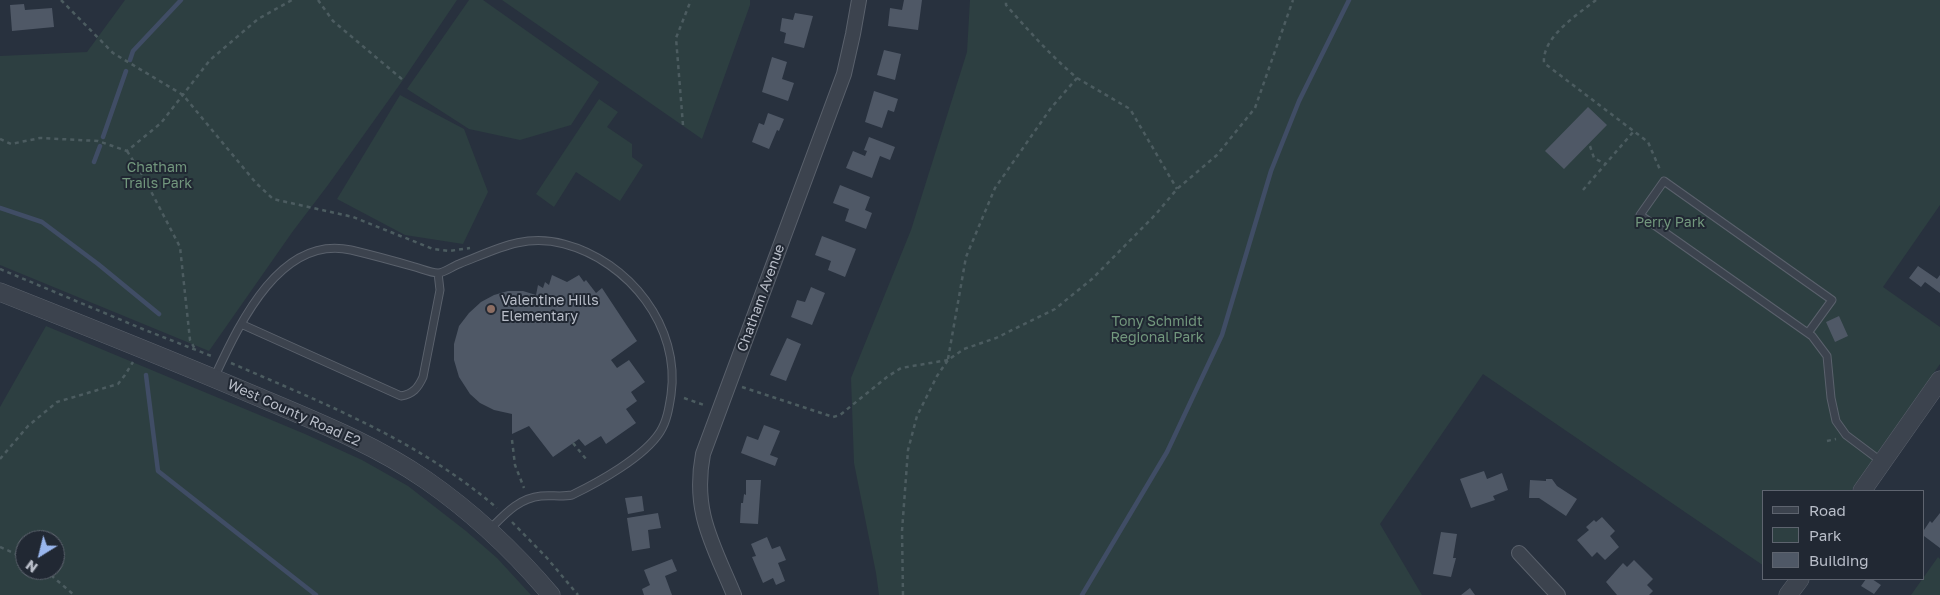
<!DOCTYPE html>
<html>
<head>
<meta charset="utf-8">
<style>
	body { margin:0 }
	#map { position:relative; width:1940px; height:595px; overflow:hidden; background:#28313e; font-family:"Golos Text",sans-serif }
	canvas { display:block }
	.legend { position:absolute; left:1762px; top:490px; width:162px; height:90px; box-sizing:border-box; background:#212833; border:1px solid #5e646f; margin:0; padding:6px 9px; list-style:none; font-size:15px; color:#b9bec9 }
	.legend li { display:flex; align-items:center; gap:10px; height:25px }
	.legend b { width:25px; border:1px solid #5e646f }
	.north { position:absolute; left:15px; top:530px; width:50px; height:50px; box-sizing:border-box; background:#212833; border:1px solid #5e646f; border-radius:50%; rotate:216deg; font-size:14px; font-weight:700; line-height:20px; text-align:center; color:#b9bec9 }
	.north::after { content:''; display:block; margin:auto; width:18px; height:22px; background:#99b6ed; clip-path:polygon(50% 0,100% 100%,50% 72%,0 100%) }
</style>
</head>
<body>
<div id="map">
<canvas width="1940" height="595"></canvas>
<ul class="legend">
<li><b style="height:6px;background:#3c434e"></b>Road</li>
<li><b style="height:14px;background:#2d3f41"></b>Park</li>
<li><b style="height:14px;background:#4f5866"></b>Building</li>
</ul>
<div class="north">N</div>
</div>
<script>
const context = document.querySelector('canvas').getContext('2d');
context.lineJoin = 'round';
function fillPath(path, color) { context.fillStyle = color; context.fill(path, 'evenodd'); }
function trace(path, color, width, dash) { context.strokeStyle = color; context.lineWidth = width; context.lineCap = dash ? 'butt' : 'round'; context.setLineDash(dash || []); context.stroke(path); }
function label(font, color, halo, rows, align = 'center') {
  context.font = font + ' "Golos Text",sans-serif'; context.lineWidth = 4; context.setLineDash([]); context.textBaseline = 'middle'; context.strokeStyle = halo; context.fillStyle = color; for (const [text, x, y, turn = 0] of rows) {
    context.save(); context.translate(x, y); context.rotate((+turn || 0) * Math.PI / 180); context.textAlign = isNaN(turn) ? turn : align; if (halo) context.strokeText(text, 0, 0); context.fillText(text, 0, 0); context.restore();
  }
}
const green = new Path2D(`
	M125 0H457L403 80 328 185 293 231 209 351 0 265V56L87 52Z
	M469 0H483L599 82 571 125 520 140 469 129 407 89Z
	M502 0H750V5L702 139Z
	M970 0H1940V205L1883 287 1940 327V364L1851 491H1764V566L1483 374 1380 524 1422 595H879L876 573 854 463 851 378 911 230 967 52Z
	M400 95 464 129 488 192 463 244 405 235 337 199Z
	M599 99 618 112 607 127 632 144V157L643 165 620 201 576 172 554 207 536 194Z
	M46 326 305 434 362 460 408 486 466 531 497 558 531 595H0V407ZM25 540H55V570H25Z
	M1938 557 1940 559V595H1911Z`);
const stream = new Path2D(`
	M130 60 133 51 181 0
	M103 137 126 71
	M94 162 100 146
	M0 208 42 222 98 264 159 314
	M146 375 158 471 316 595
	M1082 595 1167 452 1222 335 1271 171 1299 101 1349 0`);
const building = new Path2D(`
	M904 0H922L918 30 888 26 890 8 902 10Z
	M24 4 25 10 52 8 54 27 12 31 10 5Z
	M795 13 813 16 804 48 784 43 786 33 780 31 782 18 793 20Z
	M884 50 901 54 895 80 877 75Z
	M772 57 787 62 782 79 794 83 788 101 762 92Z
	M874 91 898 99 894 112 888 110 882 128 865 122Z
	M1588 107 1607 125 1564 169 1545 151Z
	M768 113 784 119 779 131 777 130 769 149 752 142 759 123 764 125Z
	M869 137 895 147 890 160 880 156 872 178 846 168 853 151 865 156 867 151 864 150Z
	M840 185 870 197 865 210 872 213 866 229 845 221 849 209 833 203Z
	M822 236 856 249 845 277 828 270 831 261 815 255Z
	M1918 266 1937 279 1940 275V293L1925 282 1921 287 1909 278Z
	M552 275 567 282 579 275 584 282 586 280 596 293 602 288 637 341 611 360 617 368 629 360 645 382 631 392 637 401 626 409 636 423 606 444 601 436 585 446 579 439 553 457 529 426 512 434V414L494 410 480 403 470 394 459 377 454 360V344L459 326 469 313 481 302 494 295 508 291H523L536 295 538 285 543 288 545 282 549 285Z
	M811 287 825 293 812 325 791 317 797 300 805 302Z
	M1839 316 1848 336 1835 342 1826 322Z
	M787 338 801 344 786 381 770 375Z
	M764 425 780 431 770 455 778 458 775 466 741 453 747 436 758 440Z
	M1484 471 1487 479 1502 473 1508 490 1493 496 1495 500 1471 508 1460 479Z
	M1546 479H1552L1557 486 1577 499 1566 516 1539 498H1529L1530 480 1546 481Z
	M746 480H761L758 524 740 523 741 503H743L744 494 746 495Z
	M642 496 644 511 628 514 625 498Z
	M658 513 661 528 648 530 650 548 632 551 627 518Z
	M1940 513V548L1924 536V530L1930 521 1932 523Z
	M1602 517 1615 531 1610 536 1619 547 1605 560 1597 552 1592 557 1577 540 1589 530 1586 527 1594 520 1596 522Z
	M1441 532 1457 534 1453 558H1456L1451 577 1433 574Z
	M767 537 772 549 780 546 786 560 778 563 785 581 776 585 773 578 763 583 752 557 756 556 751 544Z
	M672 559 677 571 665 576 672 595H644L642 589 650 585 644 570Z
	M1634 560 1653 579 1647 585 1653 591 1649 595H1617L1606 582 1623 563 1627 567Z
	M1866 579H1872L1881 585 1874 594 1861 586Z
	M1470 588 1475 595H1461Z`);
const path = new Path2D(`
	M61 0 113 53 183 95 256 183 273 199 353 217 433 249 449 251 470 248
	M318 0 333 21 403 80
	M1596 0C1577 15 1542 37 1544 63L1648 142 1661 172
	M1077 78 1130 109 1177 189
	M683 125 676 38 691 0
	M0 139 11 144 40 138 98 141 127 151 161 123 210 60 258 19 292 0
	M1590 146 1594 158 1605 164
	M127 151 143 176 180 247 190 340 196 351
	M1583 190 1634 131
	M0 269 145 330 214 357
	M948 359 966 257 995 188 1051 108 1077 78C1051 56 1029 31 1006 5V0
	M231 363C325 404 418 440 497 508
	M742 387 833 417 840 415 887 377 901 368 948 360
	M684 398 704 405
	M512 440 515 465 524 488
	M1827 441 1836 439
	M573 443 586 459
	M0 459 28 426 57 402 118 384 125 375 133 362
	M512 522 547 558 578 595
	M0 547 25 558
	M45 570 74 595
	M903 595 902 531 908 450 917 416 937 376 948 360 964 349 996 338 1055 309 1092 279 1156 214 1177 189 1217 155 1255 108 1293 0`);
const service = new Path2D(`
	M241 324 401 396C413 394 418 388 423 377L440 290 438 273
	M1808 333 1832 300 1664 181 1640 215 1812 336 1827 356 1831 398 1836 421 1846 435 1882 462
	M214 378C238 327 279 234 351 250 372 255 394 261 415 267 422 269 431 273 438 273 444 273 453 266 459 264 495 250 524 233 564 244 629 261 681 327 671 395 669 408 667 421 660 432 644 457 599 482 572 495 562 497 551 495 541 496 519 498 505 514 490 529`);
const minor = new Path2D(`
	M1519 553 1558 595
	M734 595C713 544 692 512 703 454L844 74 853 34 859 0`);
const tertiary = new Path2D(`
	M0 292C86 326 172 360 256 396 315 421 374 444 426 480 475 514 513 550 551 595
	M1862 491 1940 380
	M1788 595 1800 579`);
const markers = [
	[491,309,5,"#8d6e63"]
];
const parkNames = [
	["Chatham",157,168],
	["Trails Park",157,184],
	["Perry Park",1670,223],
	["Tony Schmidt",1157,322],
	["Regional Park",1157,338]
];
const streetNames = [
	["Chatham Avenue",761,298,-70],
	["West County Road E2",294,413,24]
];
const poiNames = [
	["Valentine Hills",501,301],
	["Elementary",501,317]
];
fillPath(green, '#2d3f41');
trace(stream, '#404d65', 4.5);
fillPath(building, '#4f5866');
trace(service, '#5a616c', 9);
trace(minor, '#5a616c', 16);
trace(tertiary, '#5a616c', 19);
trace(path, '#4c5c60', 2.5, [4, 4]);
trace(service, '#3c434e', 7);
trace(minor, '#3c434e', 14);
trace(tertiary, '#3c434e', 18);
for (const [x, y, r, color] of markers) { const dot = new Path2D(); dot.arc(x, y, r, 0, 2 * Math.PI); context.fillStyle = color; context.fill(dot); trace(dot, '#212833', 2); }
label('14px', '#72977d', '#212833', parkNames);
label('14px', '#b9bec9', '#212833', streetNames);
label('14px', '#b9bec9', '#212833', poiNames, 'left');
</script>
</body>
</html>
